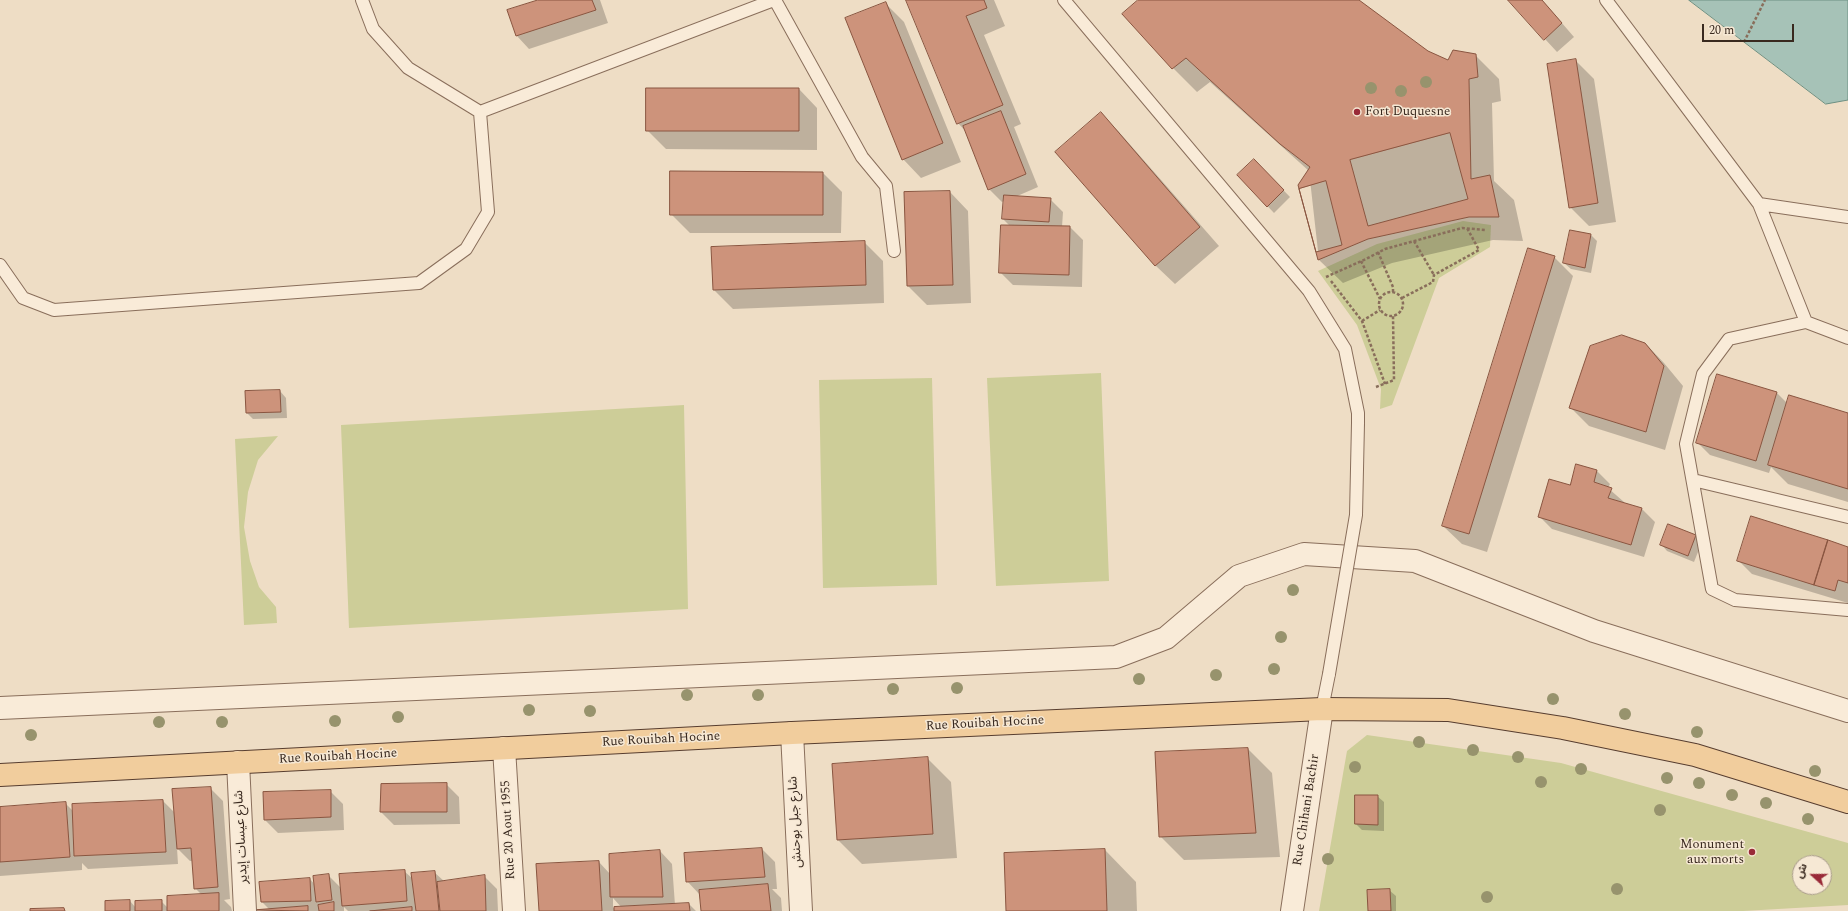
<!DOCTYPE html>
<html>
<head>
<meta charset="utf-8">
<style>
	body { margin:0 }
	#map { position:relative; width:1848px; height:911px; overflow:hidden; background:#eeddc5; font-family:Spectral,"Noto Sans Arabic",serif }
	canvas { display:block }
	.north { position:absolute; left:1792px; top:855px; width:40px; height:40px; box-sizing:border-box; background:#f6e8d4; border:1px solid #aa9c8c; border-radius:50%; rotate:291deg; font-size:11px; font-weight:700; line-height:16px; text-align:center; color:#39291f }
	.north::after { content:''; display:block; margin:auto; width:14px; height:18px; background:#992a38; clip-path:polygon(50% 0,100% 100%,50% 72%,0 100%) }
	.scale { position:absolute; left:1702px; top:24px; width:92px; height:18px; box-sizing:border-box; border:2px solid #39291f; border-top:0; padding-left:5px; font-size:12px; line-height:14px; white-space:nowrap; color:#39291f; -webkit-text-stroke:3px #f6e8d4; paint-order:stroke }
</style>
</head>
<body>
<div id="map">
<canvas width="1848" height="911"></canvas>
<div class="north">ش</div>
<div class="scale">20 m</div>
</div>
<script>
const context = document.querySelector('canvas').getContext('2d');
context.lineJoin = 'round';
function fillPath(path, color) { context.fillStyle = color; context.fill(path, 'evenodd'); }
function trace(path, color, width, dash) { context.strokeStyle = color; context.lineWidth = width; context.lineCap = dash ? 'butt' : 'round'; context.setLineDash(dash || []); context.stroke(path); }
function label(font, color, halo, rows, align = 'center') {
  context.font = font + ' Spectral,"Noto Sans Arabic",serif'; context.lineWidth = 3; context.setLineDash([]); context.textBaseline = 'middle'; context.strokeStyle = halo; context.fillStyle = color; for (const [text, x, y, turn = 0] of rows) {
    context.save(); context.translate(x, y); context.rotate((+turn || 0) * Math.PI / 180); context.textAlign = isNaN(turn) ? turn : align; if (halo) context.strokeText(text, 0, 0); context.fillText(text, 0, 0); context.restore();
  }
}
const green = new Path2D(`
	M1463 221 1491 225 1490 247 1439 278 1392 405 1380 409 1381 389 1357 325 1318 271 1377 244Z
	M1101 373 1109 581 996 586 987 378Z
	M932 378 937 585 823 588 819 380Z
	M684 405 688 609 349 628 341 425Z
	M278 436 258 460 248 492 244 527 250 561 259 587 276 607 277 623 244 625 235 439Z
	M1367 735 1561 763 1848 843V905L1743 911H1319L1347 751ZM1800 863H1824V887H1800Z`);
const water = new Path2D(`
	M1689 0H1848V100L1826 104Z`);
const shadow = new Path2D(`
	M542 0H600L608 23 529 49 517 36Z
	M907 0H994L1005 26 984 35 1021 124 1014 127 1038 187 1015 197 1050 199 1063 212 1062 227H1070L1083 240 1082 287 1013 285 1000 272 1010 226 1003 219 1004 201 1002 202 989 189 967 133 958 123Z
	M1140 0H1357L1427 51 1449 61 1475 55 1499 79 1501 101 1492 103 1494 181 1514 200 1523 241 1493 240 1392 263 1343 283 1319 260 1309 171 1210 82 1197 92 1173 68Z
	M1509 0H1542L1574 37 1557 52Z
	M885 3 904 22 961 162 921 178 903 159Z
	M1575 60 1594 79 1616 222 1589 226 1570 207Z
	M799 89 817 108V150L666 149 647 130Z
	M1101 113 1119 132 1219 246 1175 284 1156 266 1057 152Z
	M1254 160 1290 197 1274 213 1238 175Z
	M823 173 842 192 841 233H690L671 214Z
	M950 192 968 211 971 303 927 305 908 286Z
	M1571 231 1591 235 1597 241 1591 273 1571 269 1564 263Z
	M864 242 883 261 884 303 733 309 714 290Z
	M1554 257 1573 276 1487 552 1462 544 1443 526Z
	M1645 343 1664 363 1683 386 1665 450 1589 426 1571 408Z
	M280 391 286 398 287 418 253 419 247 413 246 392Z
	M1777 393 1788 404 1848 414V502L1788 484 1771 467 1769 473 1710 455 1697 442Z
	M1577 465 1597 471 1610 484 1608 488 1624 502 1623 504 1642 509 1655 522 1644 557 1552 529 1539 516 1571 486Z
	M1696 536 1702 542 1694 562 1667 551 1661 544Z
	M1848 548V603L1752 574 1739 561Z
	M1248 749 1272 773 1280 857 1184 860 1160 836Z
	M927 758 951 782 957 858 862 864 838 840 834 765Z
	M446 784 459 797 460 824 394 825 381 812Z
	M210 788 223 801 230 899 224 900 231 907 232 911H106L130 901 136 908 161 901 168 908 202 895 195 888 193 861H190L177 848 178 864 88 869 82 863V870L0 876V808L65 803 73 811 163 801 175 813Z
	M330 791 343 804 344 830 278 833 265 820Z
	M1377 796 1384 802V831L1362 830 1356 824Z
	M762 849 775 862 777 889H772L781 898 782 911H702L700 895 687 881Z
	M1105 850 1136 882 1137 911H1007Z
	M660 851 672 864 675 905 689 904 696 911H540L599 862 610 874ZM613 898 622 908H613Z
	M404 871 413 879 434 872 445 882 484 876 497 889 498 911H348L344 907V911H259L270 910 262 902 310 879 315 885 328 875 341 888Z
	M1389 890 1396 896V911H1369Z`);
const building = new Path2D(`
	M538 0H592L596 10 516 36 507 10Z
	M906 0H984L987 8 966 16 1003 105 957 124Z
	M1138 0H1359L1428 51 1448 60 1453 50 1476 54 1478 77 1469 79 1471 179 1490 175 1499 217H1469L1368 239 1318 260 1298 185 1310 167 1280 144 1186 58 1172 69 1122 14Z
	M1508 0H1542L1562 23 1544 40Z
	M886 2 943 143 902 160 845 18Z
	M1576 59 1598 203 1569 208 1547 64Z
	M646 88H799V131H646Z
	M1001 111 1026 174 988 190 963 126Z
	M1101 112 1200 227 1155 266 1055 152Z
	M1450 133 1468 199 1368 226 1350 160Z
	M1254 159 1284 190 1267 207 1237 175Z
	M670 171 823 172V215H670Z
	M1326 181 1342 245 1316 252 1299 189Z
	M950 191 953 285 907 286 904 192Z
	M1004 195 1051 198 1049 222 1002 219Z
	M1001 225 1070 226 1069 275 999 273Z
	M1570 230 1591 234 1585 268 1563 263Z
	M865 241 866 285 713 290 711 247Z
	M1528 248 1555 256 1469 534 1442 526Z
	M1622 335 1645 343 1664 366 1646 432 1569 408 1590 346Z
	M1717 374 1777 392 1756 461 1696 443Z
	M280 390 281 412 246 413 245 391Z
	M1789 395 1848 413V489L1768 465Z
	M1576 464 1597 470 1594 482 1612 488 1608 498 1642 508 1631 545 1538 517 1549 479 1570 485Z
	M1751 516 1828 540 1814 585 1737 561Z
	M1668 524 1696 535 1688 556 1660 545Z
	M1828 540 1848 547V583L1838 580 1835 591 1814 585Z
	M1248 748 1256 833 1159 837 1155 752Z
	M928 757 933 834 837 840 832 764Z
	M447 783V812H380L381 784Z
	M211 787 218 887 194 889 191 848 177 849 172 789Z
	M331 790V817L264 820 263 792Z
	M1355 795H1378V825L1355 824Z
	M163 800 166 852 74 856 72 804Z
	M66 802 70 857 0 862V807Z
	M762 848 765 877 686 882 684 853Z
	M1105 849 1107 911H1006L1004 853Z
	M660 850 663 897H610L609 854Z
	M599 861 602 911H539L536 864Z
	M405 870 407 901 342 906 339 874Z
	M435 871 439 911H416L411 873Z
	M329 874 332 900 316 902 313 876Z
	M485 875 486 911H440L437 882Z
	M310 878 311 901 261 902 259 882Z
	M768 884 771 911H701L699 890Z
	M1390 889 1391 911H1368L1367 890Z
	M219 893V911H167V896Z
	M130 900V911H105V901Z
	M162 900V911H135V901Z
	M334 902V911H319L318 905Z
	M689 903 690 911H614V907Z
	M308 906V911L254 910Z
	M412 907V911H370Z
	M64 908 65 911H30V909Z`);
const path = new Path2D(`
	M1744 42 1765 0
	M1414 241 1434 275
	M1378 252 1393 287V292
	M1361 261 1380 299
	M1326 277 1366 259 1385 249 1462 228 1486 230
	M1331 281 1362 321 1385 384
	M1379 304a12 12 0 1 1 24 0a12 12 0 1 1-24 0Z
	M1402 298 1433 282 1434 275 1479 250 1467 228
	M1362 321 1380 310
	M1376 387 1394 380 1393 316`);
const lane = new Path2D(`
	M362 0 373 29 408 68 480 112
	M775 0 862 157 886 186 894 251
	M1064 0 1309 291 1345 349 1358 413V423
	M1606 0 1759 204 1806 322 1848 338
	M480 112 774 0
	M1759 204 1848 217
	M0 265 23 298 54 310 419 283 466 249 488 212 480 112
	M1806 322 1729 339 1703 374 1686 444 1712 589 1735 600 1848 610
	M1693 480 1848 517
	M1322 709 1329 674`);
const street = new Path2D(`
	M0 708 1116 657 1166 638 1239 576 1304 554 1415 561 1594 631 1848 711
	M792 733 801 911
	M504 748 514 911
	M238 762 245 911
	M1292 911 1322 709`);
const primary = new Path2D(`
	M0 775 792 733 1322 709 1448 710 1563 728 1695 755 1848 802`);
const laneBridge = new Path2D(`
	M1329 674 1356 515 1358 423`);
const trees = [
	[1426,82],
	[1371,88],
	[1401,91],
	[1293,590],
	[1281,637],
	[1274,669],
	[1216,675],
	[1139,679],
	[957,688],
	[893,689],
	[687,695],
	[758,695],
	[1553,699],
	[529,710],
	[590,711],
	[1625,714],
	[398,717],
	[335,721],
	[159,722],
	[222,722],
	[1697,732],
	[31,735],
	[1419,742],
	[1473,750],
	[1518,757],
	[1355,767],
	[1581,769],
	[1815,771],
	[1667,778],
	[1541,782],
	[1699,783],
	[1732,795],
	[1766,803],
	[1660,810],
	[1808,819],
	[1328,859],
	[1617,889],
	[1487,897]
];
const markers = [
	[1357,112,4,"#992a38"],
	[1752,852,4,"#992a38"]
];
const poiNames = [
	["Fort Duquesne",1365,112],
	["Monument",1744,845,"right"],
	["aux morts",1744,860,"right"]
];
const streetNames = [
	["Rue Rouibah Hocine",985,724,-3],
	["Rue Rouibah Hocine",661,740,-3],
	["Rue Rouibah Hocine",338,757,-3],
	["Rue Chihani Bachir",1307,810,-81],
	["شارع جبل بوحنش",796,822,-93],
	["Rue 20 Aout 1955",509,830,-93],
	["شارع عيسات إيدير",242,837,-93]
];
fillPath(green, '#cdcd98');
fillPath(water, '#a6c2b7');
trace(water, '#6d9083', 1);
fillPath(shadow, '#0003');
fillPath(building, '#cd937b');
trace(building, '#895540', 1);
trace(lane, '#896e5b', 14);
trace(street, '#896e5b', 24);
trace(primary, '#573d2f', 24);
trace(path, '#896e5b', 2.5, [3, 2]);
trace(lane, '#f9ebd8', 12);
trace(street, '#f9ebd8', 22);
trace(primary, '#f1cd9d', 22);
trace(laneBridge, '#896e5b', 14, []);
trace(laneBridge, '#f9ebd8', 12);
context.fillStyle = '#97936d';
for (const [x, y] of trees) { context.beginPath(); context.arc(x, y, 6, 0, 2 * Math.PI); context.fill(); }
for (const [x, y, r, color] of markers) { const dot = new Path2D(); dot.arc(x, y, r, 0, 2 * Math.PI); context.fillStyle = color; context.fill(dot); trace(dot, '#f6e8d4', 1.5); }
label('13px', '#39291f', '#f6e8d4', poiNames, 'left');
label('13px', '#39291f', '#f6e8d4', streetNames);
</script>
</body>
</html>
